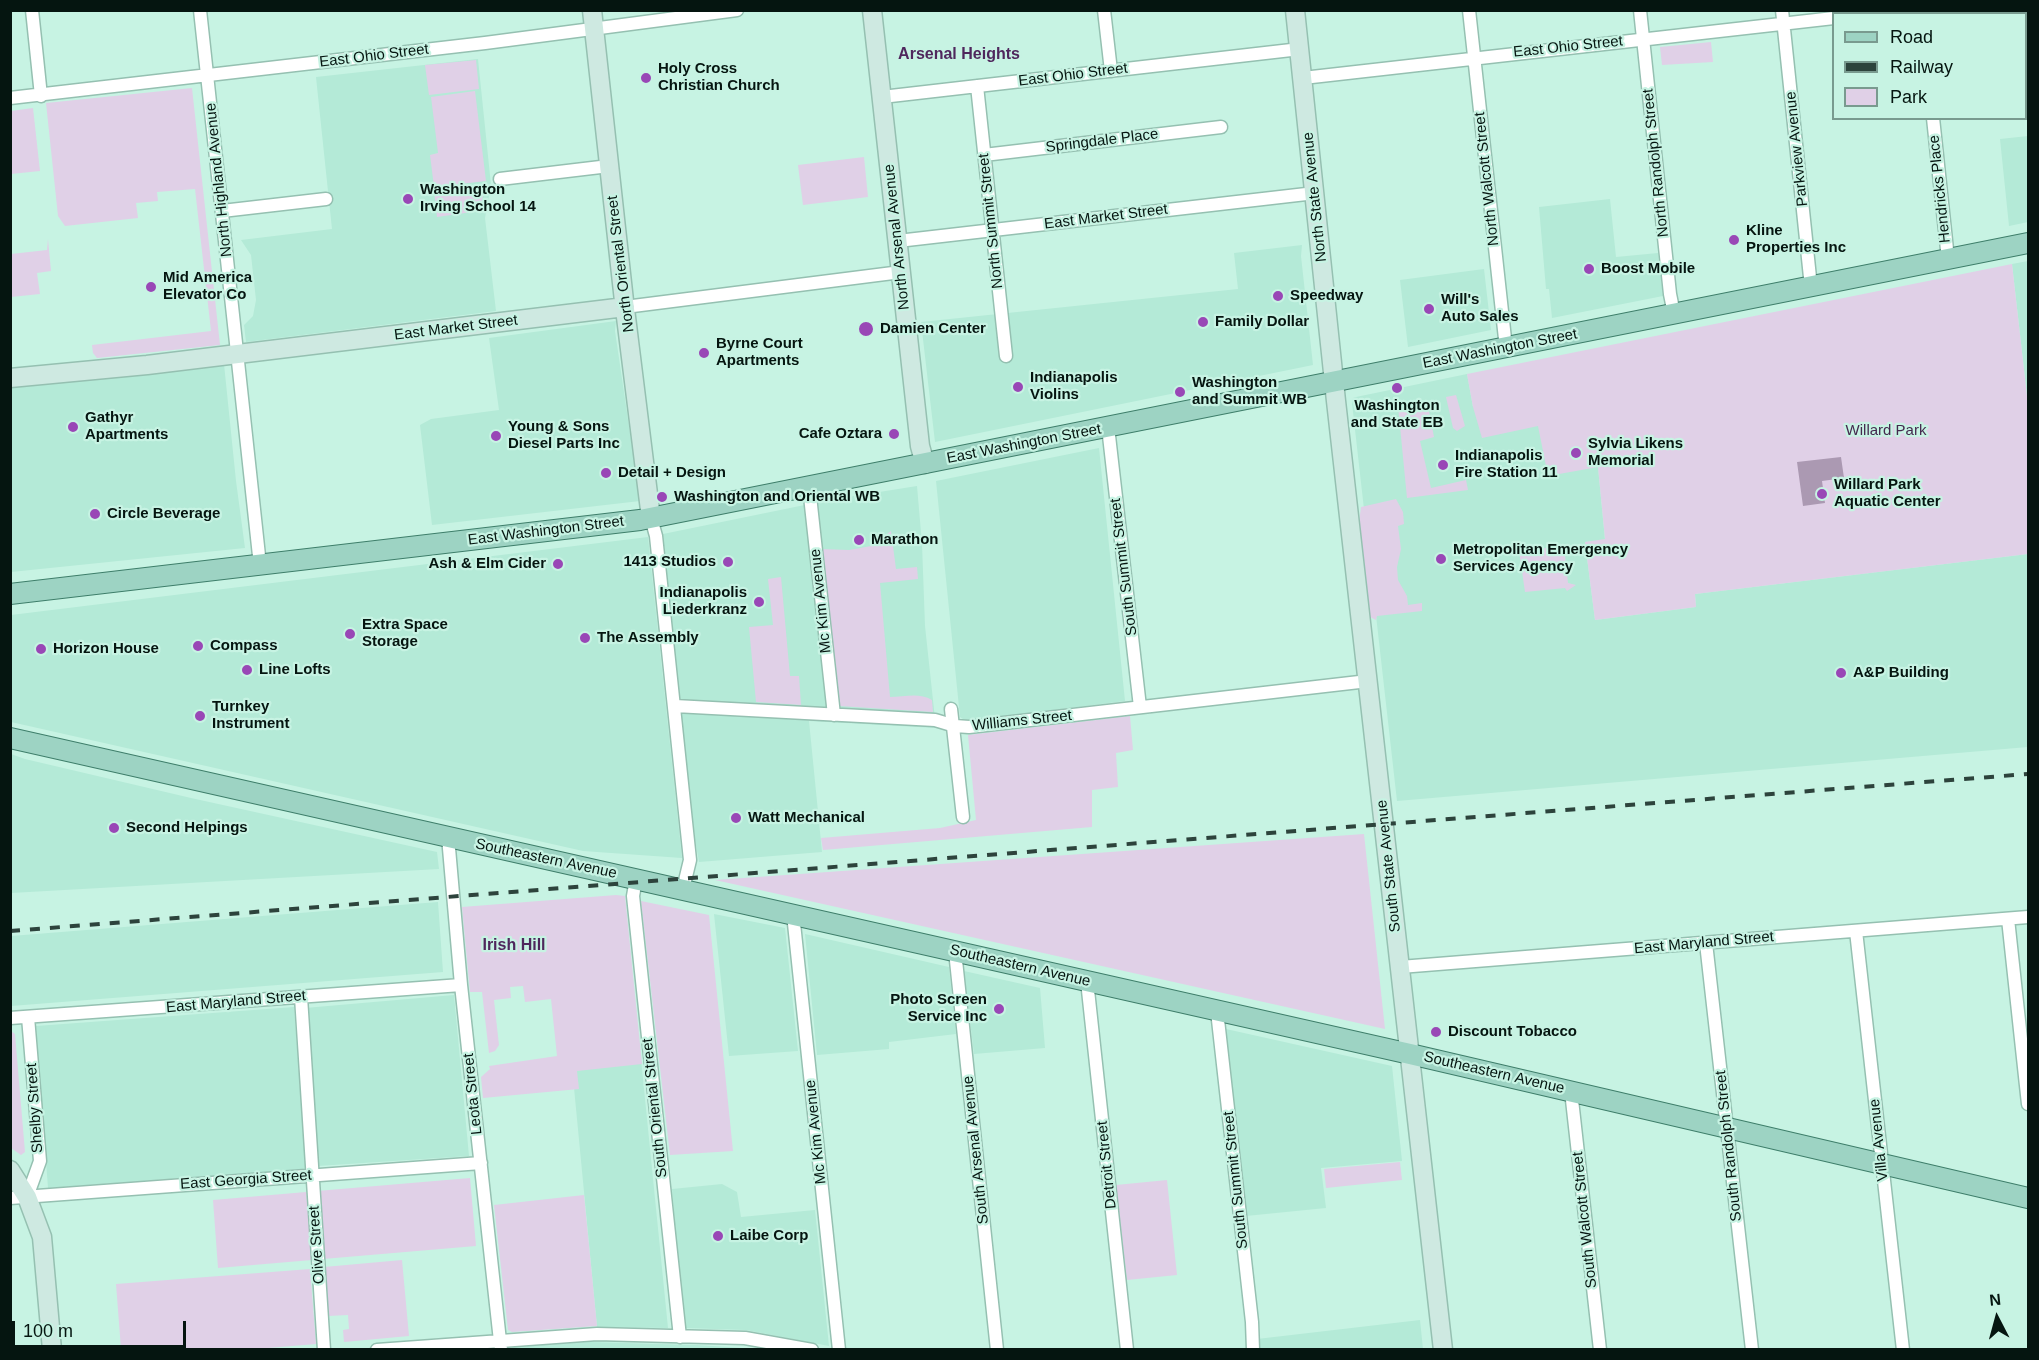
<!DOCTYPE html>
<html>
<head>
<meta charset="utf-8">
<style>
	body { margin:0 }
	#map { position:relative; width:2039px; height:1360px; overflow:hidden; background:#c7f3e3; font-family:Helvetica,sans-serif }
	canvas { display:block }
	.frame { position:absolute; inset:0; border:12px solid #051510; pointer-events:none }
	.legend { position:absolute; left:1832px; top:12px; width:195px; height:108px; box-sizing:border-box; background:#c7f3e3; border:2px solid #799a8f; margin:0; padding:8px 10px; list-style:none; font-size:18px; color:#051510 }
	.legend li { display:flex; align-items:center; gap:12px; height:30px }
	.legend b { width:30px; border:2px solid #799a8f }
	.north { position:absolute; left:1967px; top:1288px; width:60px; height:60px; -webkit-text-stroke:4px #c7f3e3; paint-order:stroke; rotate:354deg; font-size:16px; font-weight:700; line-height:24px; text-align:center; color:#051510 }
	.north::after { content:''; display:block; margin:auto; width:21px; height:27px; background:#051510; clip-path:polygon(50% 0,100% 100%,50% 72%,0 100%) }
	.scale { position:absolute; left:12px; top:1321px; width:174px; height:27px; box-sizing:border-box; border:3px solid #051510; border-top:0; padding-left:8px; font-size:18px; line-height:21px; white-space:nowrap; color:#051510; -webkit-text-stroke:4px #c7f3e3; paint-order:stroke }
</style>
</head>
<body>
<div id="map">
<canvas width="2039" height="1360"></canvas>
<div class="frame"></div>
<ul class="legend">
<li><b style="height:8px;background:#9dd3c3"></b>Road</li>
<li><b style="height:8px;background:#2d433c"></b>Railway</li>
<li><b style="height:16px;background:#e0d0e7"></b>Park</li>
</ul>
<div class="north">N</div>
<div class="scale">100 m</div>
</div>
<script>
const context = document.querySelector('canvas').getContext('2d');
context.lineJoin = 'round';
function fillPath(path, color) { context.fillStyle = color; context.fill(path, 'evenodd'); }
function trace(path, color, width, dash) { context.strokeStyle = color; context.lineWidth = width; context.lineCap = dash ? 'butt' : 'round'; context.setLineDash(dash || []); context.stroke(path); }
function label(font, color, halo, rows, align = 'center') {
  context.font = font + ' Helvetica,sans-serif'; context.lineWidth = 4.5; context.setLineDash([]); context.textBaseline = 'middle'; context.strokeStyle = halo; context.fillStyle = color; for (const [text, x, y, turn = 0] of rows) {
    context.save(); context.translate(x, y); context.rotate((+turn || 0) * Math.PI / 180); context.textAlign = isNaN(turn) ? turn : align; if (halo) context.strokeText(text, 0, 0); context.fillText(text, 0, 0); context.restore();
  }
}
const built = new Path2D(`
	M478 59 491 185 485 218 496 311 246 342 244 325 253 316 256 300 251 255 241 240 332 229 316 77Z
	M2028 136V222L2009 226 2000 139Z
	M1610 199 1616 257 1658 253 1663 296 1552 318 1549 289H1546L1539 207Z
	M1302 245 1301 256 1313 365 935 442 921 322 1238 289 1234 253Z
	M2028 261V405L2012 264Z
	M1484 269 1491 330 1408 347 1400 280Z
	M616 321 615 331 640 501 432 525 420 425 431 419 499 410 489 338Z
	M224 364 236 481 245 548 11 572V387Z
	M1467 374 1473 407 1539 426 1598 467 1605 540 1585 542 1595 620 1696 607 1695 594 2028 554V747L1397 801 1352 403 1353 398 1356 397Z
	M1099 448 1125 701 966 721 960 717 936 481Z
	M917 486 922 544 925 626 936 728 809 721 822 852 699 862 695 840 674 658 663 534 829 500Z
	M648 537 682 858 583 851 11 722V615Z
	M11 754 25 759 191 798 437 852 439 869 11 893Z
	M438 902 443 972 11 1006V936Z
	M714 914 785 928 798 1051 729 1056Z
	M805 934 949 967 956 1034 889 1042V1049L817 1055Z
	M964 971 1040 988 1045 1048 974 1054Z
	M454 995 469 1156 318 1166 305 1008Z
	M294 1007 306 1169 48 1188 36 1026Z
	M1226 1029 1392 1066 1402 1161 1321 1168 1326 1208 1246 1216Z
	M641 1059 668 1328 597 1327 572 1067Z
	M722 1184 737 1192 741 1217 815 1210 829 1346 746 1330 684 1328 672 1189Z
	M1420 1320 1423 1349H1258L1257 1339Z
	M589 1342 697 1345 758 1349 513 1350 512 1347Z`);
const green = new Path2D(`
	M1711 42 1713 62 1662 65 1660 47Z
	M476 60 479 89 429 95 425 65Z
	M192 88 220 345 97 358 93 353 92 345 211 331 195 189 157 192 158 201 136 203 138 218 65 226 58 216 46 103Z
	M475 91 486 181 434 187 430 155 438 153 431 97Z
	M33 108 40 171 11 174V111Z
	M864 157 868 197 803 205 798 165Z
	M486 185 479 211 437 217 434 191Z
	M48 239 51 271 37 273 40 294 11 297V254L47 250Z
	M2012 264 2028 405V554L1695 594 1696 607 1595 620 1585 542 1605 539 1598 467 1548 476 1538 426 1482 438 1473 407 1467 374Z
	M1456 395 1465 426 1457 431 1453 428 1446 397Z
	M1427 401 1434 437 1420 441 1431 488 1466 480 1468 490 1407 498 1398 406Z
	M1396 499 1403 512 1404 524 1398 526 1401 549 1397 567 1398 580 1407 596 1408 605 1422 603V611L1377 616 1376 620 1370 617 1359 523 1361 507Z
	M891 531 896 569 917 567 918 579 880 583 890 697C904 697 919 692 932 700L933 712 839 706 821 549 849 550 871 546Z
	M1564 546 1568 583 1576 585 1567 591 1565 588 1525 592 1519 551Z
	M781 577 790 676H799L801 705 756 702 749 627 773 625 768 579Z
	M1130 716 1133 750 1116 753 1118 787 1092 790V827L823 850 821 838 940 828 976 820 968 735Z
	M1364 834 1385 1029 715 880Z
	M616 895 625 896 642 1064 577 1071 579 1089 483 1098 481 1077 490 1069 489 1066 557 1056 551 999 525 1002 523 986 510 987 511 998 494 1000 499 1045 495 1051 489 1053 482 992H470L462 907Z
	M641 901 709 915 733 1151 670 1155Z
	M11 1031 15 1034 25 1152 21 1155 11 1148Z
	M1400 1162 1402 1180 1326 1188 1324 1169Z
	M470 1178 476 1246 323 1259 317 1191Z
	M1167 1180 1177 1275 1127 1280 1116 1185Z
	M306 1192 312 1260 218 1268 213 1200Z
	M584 1195 597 1326 512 1332 508 1330 494 1205Z
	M402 1260 409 1336 344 1342 343 1330 349 1329 348 1315 328 1316 324 1267Z
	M310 1269 316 1344 244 1350 121 1349 116 1284Z`);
const water = new Path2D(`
	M1841 457 1844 478 1822 481 1825 503 1803 506 1797 462Z`);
const street = new Path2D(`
	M32 10 41 96
	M200 10 260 565
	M1104 10 1111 71
	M1469 10 1506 348
	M1640 10 1670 294 1674 314
	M1782 10 1811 287
	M1921 10 1922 14
	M1869 14 1894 10
	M1303 78 1834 18
	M977 86 1006 356
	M882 97 1300 49
	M10 98 485 43 737 10
	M1933 118 1948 259
	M984 155 1221 127
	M500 179 609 166
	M222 211 326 199
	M898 241 1315 193
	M625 307 901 272
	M1108 427 1140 707
	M809 487 834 715
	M651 518 656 536 690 860 683 889
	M675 706 935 720 955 726 969 727 1368 681
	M951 709 963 817
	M448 837 461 985 501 1350
	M636 879 633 896 680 1337
	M793 914 839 1350
	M2008 919 2028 1104
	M1856 931 1903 1350
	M1706 943 1752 1350
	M955 951 997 1350
	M1400 967 2028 917
	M1087 981 1127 1350
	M301 997 324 1350
	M1217 1011 1252 1322 1253 1350
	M10 1018 461 985
	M1571 1091 1600 1350
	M27 1197 40 1161 28 1017
	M10 1198 481 1163
	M377 1350 597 1334 745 1338 812 1350`);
const secondary = new Path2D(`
	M592 10 624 301 651 518
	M872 10 920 446 925 464
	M1295 10 1336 401 1443 1350
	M10 378 147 365 625 307
	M10 1170 27 1197 42 1237 52 1350`);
const primary = new Path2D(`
	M10 594 640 520 2028 243
	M10 738 1410 1054 2028 1198`);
const rail = new Path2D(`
	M10 931 2028 774`);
const markers = [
	[646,78,6,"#9947b6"],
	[408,199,6,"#9947b6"],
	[1734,240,6,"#9947b6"],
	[1589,269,6,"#9947b6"],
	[151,287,6,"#9947b6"],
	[1278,296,6,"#9947b6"],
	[1429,309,6,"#9947b6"],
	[1203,322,6,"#9947b6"],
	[866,329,8,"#9947b6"],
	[704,353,6,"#9947b6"],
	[1018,387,6,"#9947b6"],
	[1397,388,6,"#9947b6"],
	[1180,392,6,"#9947b6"],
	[73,427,6,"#9947b6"],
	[894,434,6,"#9947b6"],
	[496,436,6,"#9947b6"],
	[1576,453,6,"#9947b6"],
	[1443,465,6,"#9947b6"],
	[606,473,6,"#9947b6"],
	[1822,494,6,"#9947b6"],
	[662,497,6,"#9947b6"],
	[95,514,6,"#9947b6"],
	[859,540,6,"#9947b6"],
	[1441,559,6,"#9947b6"],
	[728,562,6,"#9947b6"],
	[558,564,6,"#9947b6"],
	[759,602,6,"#9947b6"],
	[350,634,6,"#9947b6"],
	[585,638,6,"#9947b6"],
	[198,646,6,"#9947b6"],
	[41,649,6,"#9947b6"],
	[247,670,6,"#9947b6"],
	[1841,673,6,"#9947b6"],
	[200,716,6,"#9947b6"],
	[736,818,6,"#9947b6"],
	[114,828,6,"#9947b6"],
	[999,1009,6,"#9947b6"],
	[1436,1032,6,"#9947b6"],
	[718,1236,6,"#9947b6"]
];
const streetNames = [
	["East Ohio Street",1568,47,-6],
	["East Ohio Street",374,56,-7],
	["East Ohio Street",1073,75,-7],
	["Springdale Place",1102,141,-7],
	["Parkview Avenue",1797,149,-96],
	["North Randolph Street",1656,163,-96],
	["North Walcott Street",1487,179,-96],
	["North Highland Avenue",219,180,-96],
	["Hendricks Place",1940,189,-96],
	["North State Avenue",1315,197,-96],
	["East Market Street",1106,217,-7],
	["North Summit Street",991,221,-96],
	["North Arsenal Avenue",897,237,-96],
	["North Oriental Street",621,264,-97],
	["East Market Street",456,328,-7],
	["East Washington Street",1500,349,-11],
	["East Washington Street",1024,444,-11],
	["East Washington Street",546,531,-7],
	["South Summit Street",1124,567,-97],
	["Mc Kim Avenue",821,601,-96],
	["Williams Street",1022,721,-6],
	["Southeastern Avenue",546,859,12],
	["South State Avenue",1389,866,-96],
	["East Maryland Street",1704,943,-5],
	["Southeastern Avenue",1020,966,13],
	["East Maryland Street",236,1002,-5],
	["Southeastern Avenue",1494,1073,13],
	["Leota Street",473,1094,-96],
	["Shelby Street",35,1108,-94],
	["South Oriental Street",655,1108,-96],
	["Mc Kim Avenue",816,1132,-96],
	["Villa Avenue",1879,1140,-96],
	["South Randolph Street",1729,1146,-96],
	["South Arsenal Avenue",976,1150,-96],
	["Detroit Street",1107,1165,-96],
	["East Georgia Street",246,1180,-4],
	["South Summit Street",1236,1180,-96],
	["South Walcott Street",1585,1220,-96],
	["Olive Street",317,1245,-94]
];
const poiNames = [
	["Holy Cross",658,69],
	["Christian Church",658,86],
	["Washington",420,190],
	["Irving School 14",420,207],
	["Kline",1746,231],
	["Properties Inc",1746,248],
	["Boost Mobile",1601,269],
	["Mid America",163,278],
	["Elevator Co",163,295],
	["Speedway",1290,296],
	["Will's",1441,300],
	["Auto Sales",1441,317],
	["Family Dollar",1215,322],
	["Damien Center",880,329],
	["Byrne Court",716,344],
	["Apartments",716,361],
	["Indianapolis",1030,378],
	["Violins",1030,395],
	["Washington",1192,383],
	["and Summit WB",1192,400],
	["Washington",1397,406,"center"],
	["and State EB",1397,423,"center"],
	["Gathyr",85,418],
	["Apartments",85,435],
	["Young & Sons",508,427],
	["Diesel Parts Inc",508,444],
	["Cafe Oztara",882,434,"right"],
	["Sylvia Likens",1588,444],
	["Memorial",1588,461],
	["Indianapolis",1455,456],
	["Fire Station 11",1455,473],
	["Detail + Design",618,473],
	["Willard Park",1834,485],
	["Aquatic Center",1834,502],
	["Washington and Oriental WB",674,497],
	["Circle Beverage",107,514],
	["Marathon",871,540],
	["Metropolitan Emergency",1453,550],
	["Services Agency",1453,567],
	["1413 Studios",716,562,"right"],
	["Ash & Elm Cider",546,564,"right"],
	["Indianapolis",747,593,"right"],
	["Liederkranz",747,610,"right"],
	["Extra Space",362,625],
	["Storage",362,642],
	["The Assembly",597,638],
	["Compass",210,646],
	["Horizon House",53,649],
	["Line Lofts",259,670],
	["A&P Building",1853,673],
	["Turnkey",212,707],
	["Instrument",212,724],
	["Watt Mechanical",748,818],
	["Second Helpings",126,828],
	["Photo Screen",987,1000,"right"],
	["Service Inc",987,1017,"right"],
	["Discount Tobacco",1448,1032],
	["Laibe Corp",730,1236]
];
const parkNames = [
	["Willard Park",1886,431]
];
const neighbourhoodNames = [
	["Arsenal Heights",959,55],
	["Irish Hill",514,946]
];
fillPath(built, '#b4ead7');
fillPath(green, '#e0d0e7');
fillPath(water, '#ab99b2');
trace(street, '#95c0b1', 15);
trace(secondary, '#95c0b1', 21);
trace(primary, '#3e7e6a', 22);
trace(street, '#fff', 12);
trace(secondary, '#cee9e1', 18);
trace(primary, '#9dd3c3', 20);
trace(rail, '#2d433c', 4, [10, 10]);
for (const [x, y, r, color] of markers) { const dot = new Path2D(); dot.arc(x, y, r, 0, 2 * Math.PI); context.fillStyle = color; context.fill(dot); trace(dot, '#c7f3e3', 2); }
label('15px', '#051510', '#c7f3e3', streetNames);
label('bold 15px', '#051510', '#c7f3e3', poiNames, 'left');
label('15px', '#44294e', '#c7f3e3', parkNames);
label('bold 16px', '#4f275d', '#c7f3e3', neighbourhoodNames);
</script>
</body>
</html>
